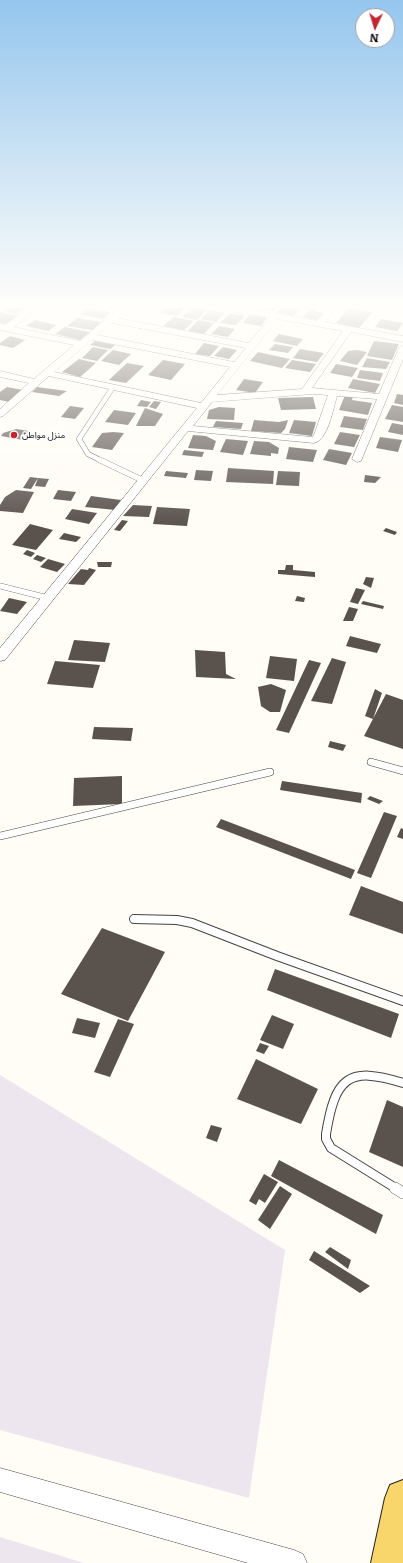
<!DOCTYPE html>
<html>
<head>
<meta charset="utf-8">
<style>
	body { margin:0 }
	#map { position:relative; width:403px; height:1563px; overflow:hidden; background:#fffdf5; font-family:Literata,serif }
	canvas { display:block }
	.north { position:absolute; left:355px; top:8px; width:40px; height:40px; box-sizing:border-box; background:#fff; border:1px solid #a0a0a0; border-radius:50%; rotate:184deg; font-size:11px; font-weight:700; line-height:16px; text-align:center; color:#111 }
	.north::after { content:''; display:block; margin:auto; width:14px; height:18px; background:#c4262e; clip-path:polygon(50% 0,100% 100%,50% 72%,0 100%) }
</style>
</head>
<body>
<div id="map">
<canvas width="403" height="1563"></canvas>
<div class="north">N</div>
</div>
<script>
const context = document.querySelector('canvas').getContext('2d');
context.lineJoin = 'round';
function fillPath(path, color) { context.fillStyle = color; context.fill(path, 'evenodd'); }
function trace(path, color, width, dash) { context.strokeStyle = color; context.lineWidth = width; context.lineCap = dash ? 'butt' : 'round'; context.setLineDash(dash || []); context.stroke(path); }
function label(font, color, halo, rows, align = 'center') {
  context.font = font + ' Literata,"Noto Sans Arabic",serif'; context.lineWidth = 4; context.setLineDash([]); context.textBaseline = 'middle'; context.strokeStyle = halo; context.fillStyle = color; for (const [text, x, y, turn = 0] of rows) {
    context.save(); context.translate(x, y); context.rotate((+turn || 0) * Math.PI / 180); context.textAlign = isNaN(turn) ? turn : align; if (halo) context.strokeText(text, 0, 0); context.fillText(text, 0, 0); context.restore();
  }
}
const industrial = new Path2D(`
	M0 1075 285 1250 249 1498 0 1430Z
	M0 1537 84 1563H0Z`);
const building = new Path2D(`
	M8 308H26L17 314 3 311Z
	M87 308H88L111 312 103 319 79 314Z
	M165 308H185L177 316 160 313Z
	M191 308H197L207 310 197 320 182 317Z
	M257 308H276L272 311Z
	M282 308H301L293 316 277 312Z
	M349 308H353L373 312 359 328 336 323Z
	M209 310 224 313 216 322 201 319Z
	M310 310 324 313 317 320 302 317Z
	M0 312 19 316 8 324 0 323Z
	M230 313 245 316 236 325 220 323Z
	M249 315 267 318 261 326 243 323Z
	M174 317 194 321 184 330 163 326Z
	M77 318 101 322 92 330 67 326Z
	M381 319 403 323 397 331 375 327Z
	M35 320 57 325 48 331 26 326Z
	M198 320 214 323 204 334 188 331Z
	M219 326 235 329 228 337 211 334Z
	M65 327 90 332 80 340 55 334Z
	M279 334 303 339 297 346 273 341Z
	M10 336 25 340 13 348 0 345V343Z
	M95 341 115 345 110 349 90 345Z
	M374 341 399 344 392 360 367 356Z
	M204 343 219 346 210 356 195 354Z
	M275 344 293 347 288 353 269 350Z
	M93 347 108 350 97 361 82 358Z
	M223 347 237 350 229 359 214 356Z
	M300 349 324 353 317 362 293 358Z
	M113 350 131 354 119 365 101 361Z
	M357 350 367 352 357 365 340 361 348 351Z
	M258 352 290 359 282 368 250 361Z
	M367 358 390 362 386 369 362 367Z
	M79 359 96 363 80 377 62 372Z
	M163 360 185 364 171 380 148 375Z
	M292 360 316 364 310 372 285 368Z
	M127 363 144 366 126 383 109 380Z
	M336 364 358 368 352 377 330 373Z
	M360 370 383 373 380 381 357 378Z
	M244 379 263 382 255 393 236 390Z
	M353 379 380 384 375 393 348 388Z
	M7 387 23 390 9 402 0 400V392Z
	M37 387 67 391 59 396 32 392Z
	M397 394 403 395V405L394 403Z
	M345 395 353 396 352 400 372 403 368 415 339 410Z
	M313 397 316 409 281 410 278 398Z
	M141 400 151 402 147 407 137 406Z
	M154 401 161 402 156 409 149 407Z
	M392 405 403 407V422L385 419Z
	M70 406 84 408 75 419 61 417Z
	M219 407 235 408 234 420 207 419 209 410Z
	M145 408 163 414 155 426H136Z
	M114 410 136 413 128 425 105 422Z
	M344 416 367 419 363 430 340 427Z
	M254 420 279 422 288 420 285 429 281 433 251 431Z
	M294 420 316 422 312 436 289 433Z
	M216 421 243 423 241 429 213 427Z
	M392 423 403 425V435L388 432Z
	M16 429 29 431 23 440 1 436 3 433Z
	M113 432 124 433 112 450 92 447 102 433Z
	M340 432 360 435 354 447 334 444Z
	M193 435 206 436 216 441 213 450 188 448Z
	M380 437 402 440 398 452 376 448Z
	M226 439 248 441 243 455 220 452Z
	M254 441 269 442 279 448 278 454 271 453V456L250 454Z
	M289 447 317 450 313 462 286 459Z
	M329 449 352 453 346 465 323 460Z
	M184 450 204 452 202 457 182 455Z
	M228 468 274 471 273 484 226 482Z
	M196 470 213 471 211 481 194 480Z
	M166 471 188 473 186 478 164 476Z
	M278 471 300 472 299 486 276 485Z
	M365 475 381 477 375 483 364 482Z
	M30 477 38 478 31 489 23 488Z
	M38 478 49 479 45 487 35 486Z
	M16 490 34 492 23 513 0 511V505L5 497Z
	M58 490 76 492 71 501 53 499Z
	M91 496 121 500 116 510 85 507Z
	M133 505 152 506 149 517 123 516Z
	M157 507 190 509 187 526 153 524Z
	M72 509 97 513 89 524 65 519Z
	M122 520 128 521 120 531 114 530Z
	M30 524 53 530 36 550 12 545Z
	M386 528 397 532 395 535 383 531Z
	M64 533 81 537 76 542 59 539Z
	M27 550 35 553 31 557 23 554Z
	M37 555 46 558 41 562 33 559Z
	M48 559 65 564 57 572 40 567Z
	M97 562H112L111 567H98Z
	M286 565H293V570L315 572V577L278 574V570H285Z
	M89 568 96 570 84 585 68 584 81 569 88 570Z
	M366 577 374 578 371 588 363 584Z
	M356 588 365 590 358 604 350 602Z
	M297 596 305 598 304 602 295 601Z
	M9 598 27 602 17 614 0 611Z
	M363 601 384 606 383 609 361 604Z
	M349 607 358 609 353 621H343Z
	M350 636 381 644 377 653 346 646Z
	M74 640 110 643 105 662 68 660Z
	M195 650 225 652 226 674 236 679 196 677Z
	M270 656 297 659 294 681 266 678Z
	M332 658 346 662 332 704 311 701Z
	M309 660 321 663 289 733 276 730Z
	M55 661 100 665 93 688 47 684Z
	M271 684 286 690 280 712H270L261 706 258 687Z
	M375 689 382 693 373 719 365 716Z
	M386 694 403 700V749L364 736Z
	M94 727 133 728 131 741 92 739Z
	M330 741 346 745 343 751 328 747Z
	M122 776V804L73 806 74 778Z
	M282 781 362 793 361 803 280 790Z
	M370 796 383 801 379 804 367 799Z
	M384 812 397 816 371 878 357 873Z
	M221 819 355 870 351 879 216 827Z
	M401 828 403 829V839L397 837Z
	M361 886 403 902V934L349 915Z
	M102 928 165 952 128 1021 61 994Z
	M275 969 399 1014 391 1038 267 990Z
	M272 1015 294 1024 283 1049 260 1040Z
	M77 1018 100 1023 95 1038 72 1033Z
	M118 1019 134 1024 110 1077 94 1072Z
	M260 1043 269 1046 264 1054 256 1051Z
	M256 1059 318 1089 301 1124 237 1099Z
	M387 1100 403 1107V1167L369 1152Z
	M211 1125 222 1128 217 1142 206 1138Z
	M279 1160 383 1215 376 1234 271 1176Z
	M264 1174 278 1182 265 1203 259 1199 256 1205 249 1201Z
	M280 1186 292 1194 270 1229 258 1220Z
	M330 1247 351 1260 348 1269 325 1252Z
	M314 1251 370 1286 360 1293 309 1260Z`);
const laneFar4 = new Path2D(`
	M102 461 88 454 79 439 113 387`);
const laneFar3 = new Path2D(`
	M100 460 142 480
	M0 586 48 598`);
const laneFar2 = new Path2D(`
	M371 762 403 771
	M0 836 270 772`);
const laneFar1 = new Path2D(`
	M134 919 177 920 192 923 277 956 403 1001
	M397 1189 331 1148 326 1139V1134C335 1079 347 1065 403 1083`);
const lane = new Path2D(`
	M395 1188 403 1193`);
const street = new Path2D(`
	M29 308H38L14 327 80 341 119 308H128L117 318 249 343 270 318 230 311 226 308H244L317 321 329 308H337L325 322 403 336V342L351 332 312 388 379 394 399 348 403 345V359L361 461 357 462 352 459 377 399 337 396C333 409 328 440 314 443L188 431 5 660 0 661V648L197 408 49 376 3 416 0 417V409L29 383 0 377V371L34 379 74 345 0 330V324L5 325ZM278 319 343 331 302 389 217 395ZM112 323 246 348 234 362 97 335ZM92 340 230 367 201 403 54 372ZM313 394 328 395 314 435 312 437 193 426 212 402Z
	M395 308H403V312L396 310Z
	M0 1468 294 1550 303 1554 307 1563H248L0 1492Z`);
const primary = new Path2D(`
	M403 1480V1563H371L385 1498 390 1485Z`);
const markers = [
	[14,435,4,"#c4262e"]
];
const farPoinames = [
	["منزل مواطن",22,435]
];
fillPath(industrial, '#eee6ef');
fillPath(building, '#5a524d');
trace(laneFar4, '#444', 5.5);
trace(laneFar3, '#444', 6);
trace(laneFar2, '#444', 8);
trace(laneFar1, '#444', 10);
trace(lane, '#444', 12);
trace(street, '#444', 1);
trace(primary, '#222', 2);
trace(laneFar4, '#fff', 4.5);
trace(laneFar3, '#fff', 5.5);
trace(laneFar2, '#fff', 7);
trace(laneFar1, '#fff', 8);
trace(lane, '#fff', 11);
fillPath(street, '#fff');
fillPath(primary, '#f9d66b');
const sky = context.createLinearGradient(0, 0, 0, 527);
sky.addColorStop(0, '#95c6ee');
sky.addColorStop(0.58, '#fffefa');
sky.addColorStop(1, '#fffefa00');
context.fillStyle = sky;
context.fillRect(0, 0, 403, 527);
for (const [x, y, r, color] of markers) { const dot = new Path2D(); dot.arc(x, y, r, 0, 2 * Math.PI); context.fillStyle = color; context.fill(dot); trace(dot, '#fff', 1.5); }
label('9px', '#111', '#fff', farPoinames, 'left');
</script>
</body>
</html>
